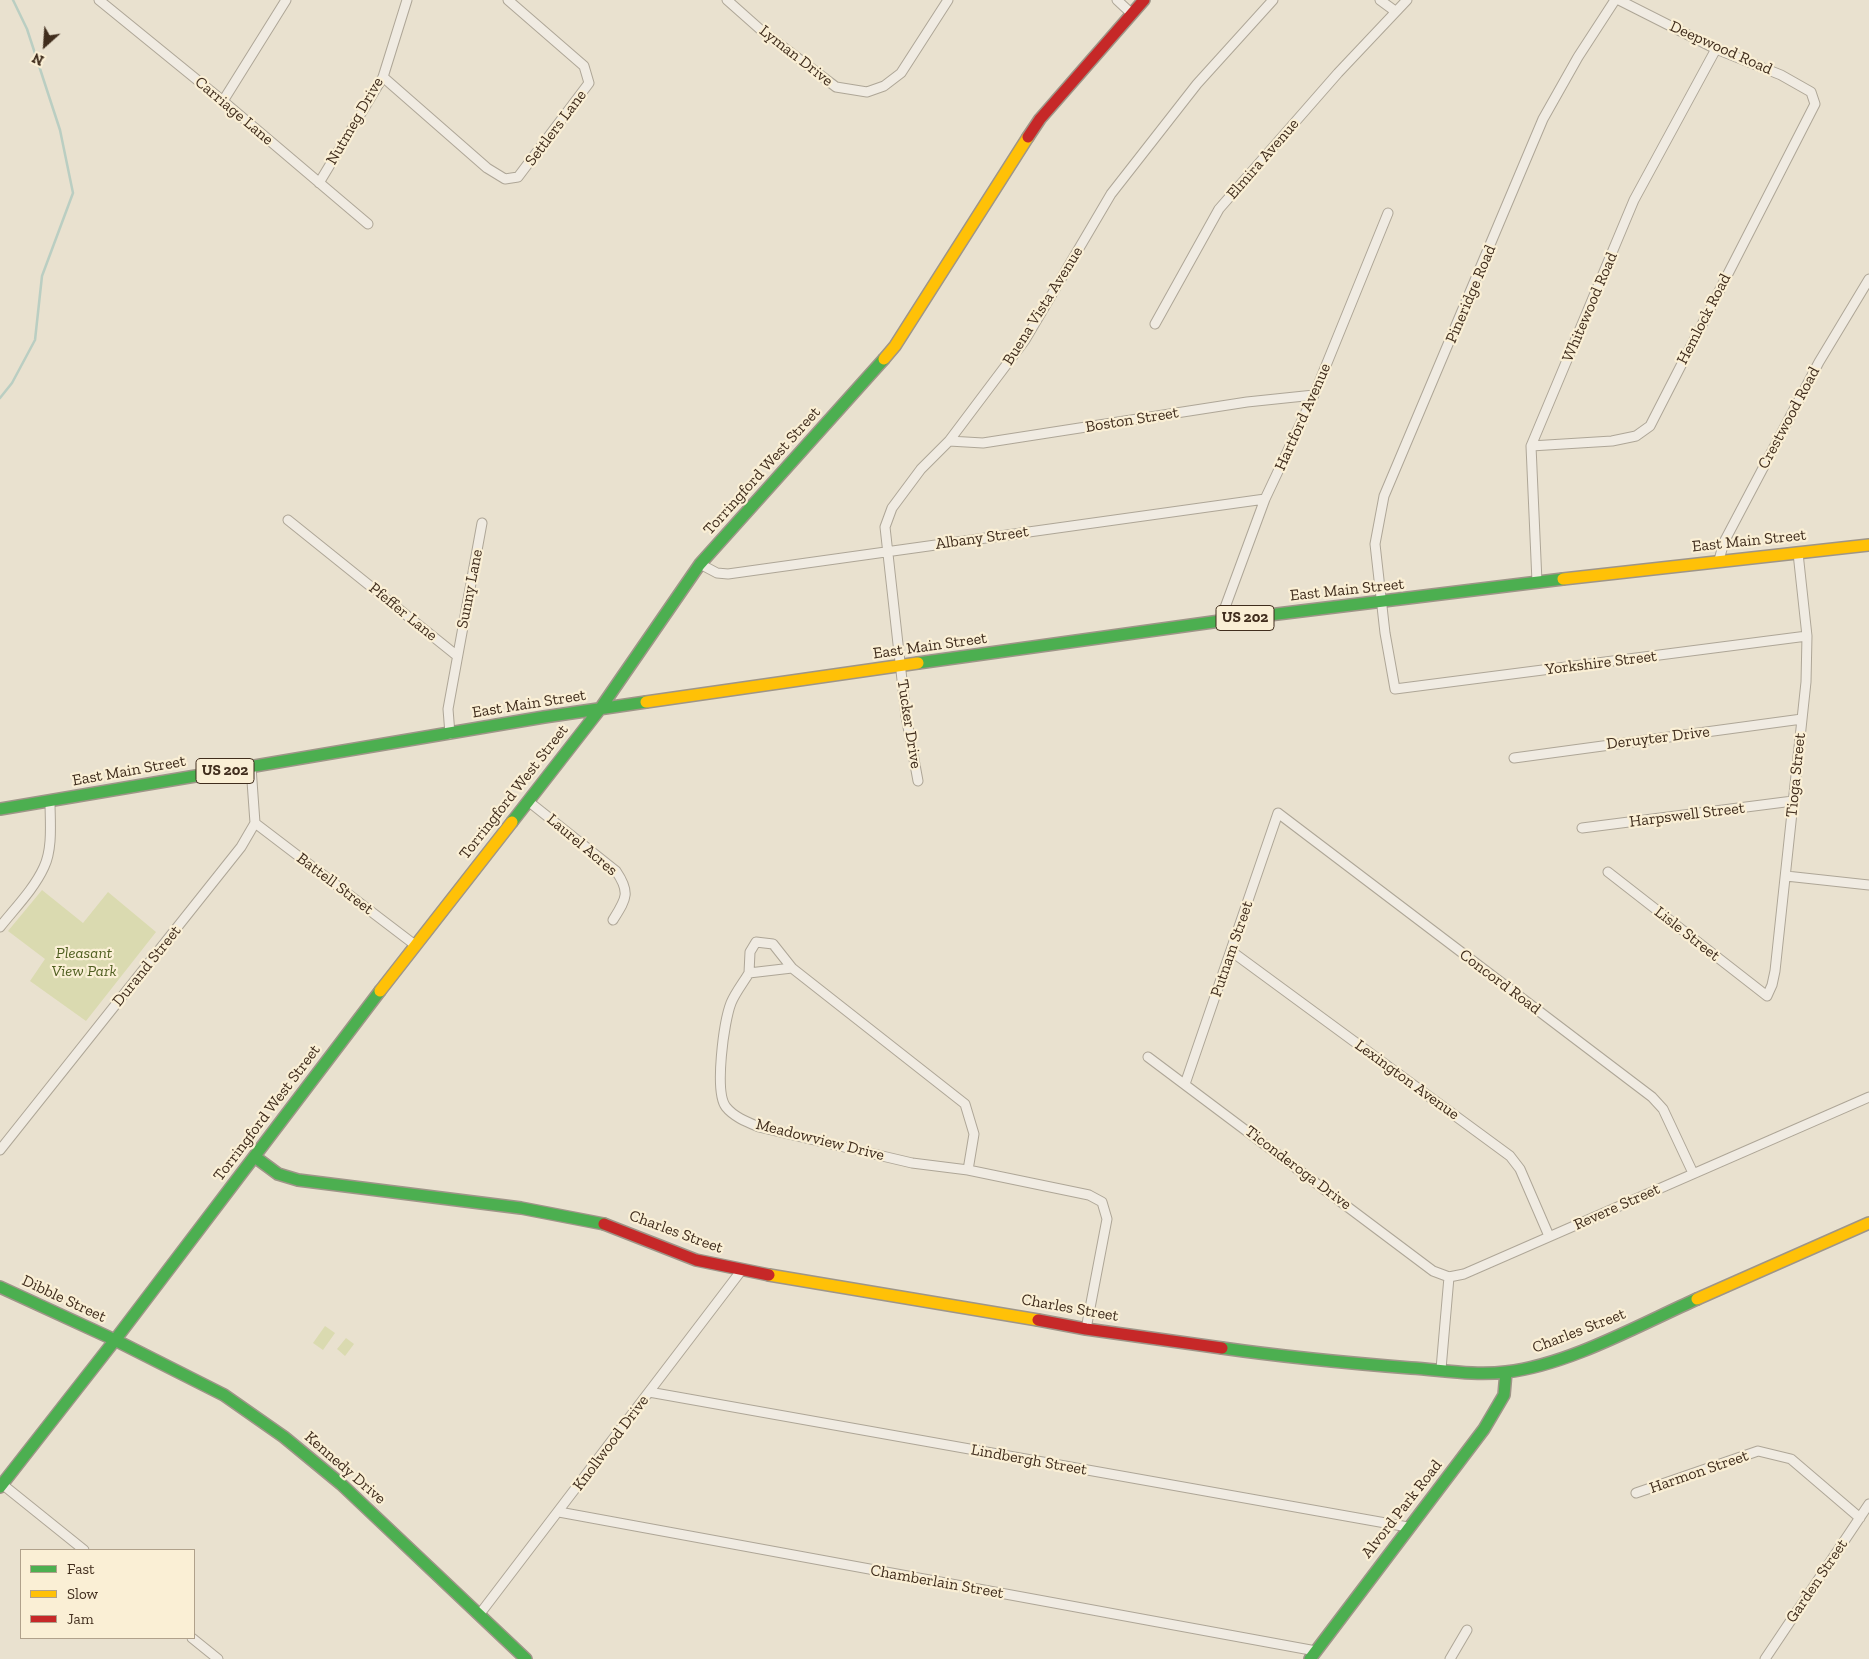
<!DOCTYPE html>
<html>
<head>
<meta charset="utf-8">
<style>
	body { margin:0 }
	#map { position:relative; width:1869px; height:1659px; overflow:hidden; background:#e9e1cf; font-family:"Zilla Slab",serif }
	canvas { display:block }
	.legend { position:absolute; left:20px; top:1549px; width:175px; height:90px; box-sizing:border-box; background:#faefd5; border:1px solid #b0a18b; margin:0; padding:6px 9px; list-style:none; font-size:15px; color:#402d1d }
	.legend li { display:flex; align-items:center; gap:10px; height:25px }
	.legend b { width:25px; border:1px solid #b0a18b }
	.north { position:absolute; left:20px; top:20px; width:50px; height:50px; -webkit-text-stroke:4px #faefd5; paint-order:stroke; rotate:206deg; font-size:14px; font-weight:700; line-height:20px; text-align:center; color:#402d1d }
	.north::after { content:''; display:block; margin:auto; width:18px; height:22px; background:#402d1d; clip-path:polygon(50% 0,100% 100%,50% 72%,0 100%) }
</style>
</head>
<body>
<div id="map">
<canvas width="1869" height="1659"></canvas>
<ul class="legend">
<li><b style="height:6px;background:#4caf50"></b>Fast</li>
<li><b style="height:6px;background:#ffc107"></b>Slow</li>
<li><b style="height:6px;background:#c62828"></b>Jam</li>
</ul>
<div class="north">N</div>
</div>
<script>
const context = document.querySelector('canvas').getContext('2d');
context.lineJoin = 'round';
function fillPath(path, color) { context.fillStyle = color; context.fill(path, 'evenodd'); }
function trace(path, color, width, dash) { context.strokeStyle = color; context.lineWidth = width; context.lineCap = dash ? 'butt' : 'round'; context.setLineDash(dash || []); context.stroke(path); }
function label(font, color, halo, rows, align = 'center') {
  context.font = font + ' "Zilla Slab",serif'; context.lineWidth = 4.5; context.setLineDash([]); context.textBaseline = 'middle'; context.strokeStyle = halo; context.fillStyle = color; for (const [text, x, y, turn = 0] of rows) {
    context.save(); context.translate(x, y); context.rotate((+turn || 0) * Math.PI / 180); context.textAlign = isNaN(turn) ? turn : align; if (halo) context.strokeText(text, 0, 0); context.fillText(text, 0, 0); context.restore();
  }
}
const green = new Path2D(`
	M42 890 83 923 108 892 156 932 86 1021 30 981 45 959 8 931Z
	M325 1326 335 1333 323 1350 313 1343Z
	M346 1338 354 1344 345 1356 337 1349Z`);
const stream = new Path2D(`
	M0 398 12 383 35 340 42 276 73 193 60 130 27 29 13 0`);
const street = new Path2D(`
	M99 0 223 101 368 224
	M727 0 762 31 836 87 867 92 884 86 901 73 948 0
	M1117 0 1132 14
	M1380 0 1395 11
	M1615 0 1578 57 1543 119 1384 496 1375 544 1385 633 1395 689 1807 636
	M383 77 487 168 505 179 518 177 589 83 584 66 508 0
	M223 101 286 0
	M319 183 383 77 407 0
	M1155 324 1219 209 1338 73 1407 0
	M949 441 983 443 1247 402 1314 395
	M1531 446 1612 441 1636 436 1650 426 1815 104 1811 92 1781 75 1716 49 1619 0
	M288 520 456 655
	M1719 560 1724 542 1819 362 1869 279
	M700 564 717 573 728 574 1265 499
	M1537 582 1531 446 1634 200 1716 49
	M1220 621 1265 499 1314 395 1388 213
	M450 734 448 709 482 523
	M1514 758 1802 719
	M918 781 906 716 885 527 892 508 921 469 949 441 1025 340 1111 194 1197 84 1273 0
	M528 801 616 871C631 893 626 899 613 920
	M255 823 415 945
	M1582 828 1793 801
	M1608 872 1767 996 1772 985 1775 971 1806 682 1807 636 1798 553
	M1786 876 1869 885
	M0 927C15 908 34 889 44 867 53 848 50 821 50 801
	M1231 951 1510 1156 1520 1169 1549 1236
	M792 968 965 1104 974 1134 968 1170 912 1163 759 1127C747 1122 734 1117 726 1107 714 1092 724 1021 731 1003 735 993 743 983 749 973Z
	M749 973 750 952 756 942 773 944 792 968
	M1148 1057 1433 1271 1449 1277
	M1185 1084 1278 813 1652 1097 1663 1109 1693 1173
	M0 1150 241 847 255 823 251 767
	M968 1170 1089 1195 1102 1202 1107 1219 1086 1329
	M1449 1277 1464 1274 1869 1097
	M1441 1369 1449 1277
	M649 1392 1408 1527
	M2 1484 84 1550
	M1636 1493 1758 1451 1791 1459 1860 1518
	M559 1512 1316 1651
	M479 1615 741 1271
	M192 1638 218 1659
	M1450 1659 1467 1630
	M1765 1659 1869 1504`);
const fast = new Path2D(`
	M918 663 1220 621 1563 579
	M0 809 544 717 646 702
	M512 822 600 709 700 564 884 359
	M255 1157 278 1174 298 1180 521 1208 604 1224
	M0 1287 115 1340 224 1395 284 1437 341 1484 526 1659
	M1222 1348C1285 1357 1348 1363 1411 1368 1442 1370 1475 1376 1506 1372 1568 1365 1639 1325 1697 1299
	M0 1487 115 1340 380 991
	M1310 1659 1484 1429 1504 1395 1506 1372`);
const slow = new Path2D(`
	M884 359 895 346 1028 137
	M1563 579 1869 545
	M646 702 918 663
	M380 991 512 822
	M769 1275 1038 1320
	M1697 1299 1869 1223`);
const jam = new Path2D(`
	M1028 137 1040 119 1144 0
	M604 1224 696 1260 769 1275
	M1038 1320 1086 1329 1222 1348`);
const shields = [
	[1245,618,58],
	[225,771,58]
];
const shieldNames = [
	["US 202",1245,618],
	["US 202",225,771]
];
const streetNames = [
	["Deepwood Road",1721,48,24],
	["Lyman Drive",796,56,38],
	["Carriage Lane",234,111,40],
	["Nutmeg Drive",355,121,-60],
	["Settlers Lane",556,128,-53],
	["Elmira Avenue",1263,159,-49],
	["Pineridge Road",1471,294,-67],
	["Buena Vista Avenue",1043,306,-58],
	["Whitewood Road",1590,307,-67],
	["Hemlock Road",1704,319,-63],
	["Hartford Avenue",1303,417,-66],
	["Crestwood Road",1789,418,-62],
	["Boston Street",1132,420,-9],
	["Torringford West Street",762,471,-48],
	["Albany Street",982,538,-8],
	["East Main Street",1749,541,-6],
	["Sunny Lane",470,589,-79],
	["East Main Street",1347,590,-6],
	["Pfeffer Lane",403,612,39],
	["East Main Street",930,646,-8],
	["Yorkshire Street",1601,663,-7],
	["East Main Street",529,704,-9],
	["Tucker Drive",909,724,81],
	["Deruyter Drive",1658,738,-7],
	["East Main Street",129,771,-10],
	["Tioga Street",1796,775,-84],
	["Torringford West Street",514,792,-52],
	["Harpswell Street",1687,815,-7],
	["Laurel Acres",582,845,40],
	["Battell Street",335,884,37],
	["Lisle Street",1687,934,38],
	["Putnam Street",1232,949,-71],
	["Durand Street",147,966,-51],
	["Concord Road",1500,982,37],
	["Lexington Avenue",1407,1080,36],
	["Torringford West Street",267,1113,-53],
	["Meadowview Drive",820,1140,14],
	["Ticonderoga Drive",1298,1168,37],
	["Revere Street",1617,1207,-24],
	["Charles Street",676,1232,20],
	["Dibble Street",64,1299,25],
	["Charles Street",1070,1308,10],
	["Charles Street",1579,1331,-21],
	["Knollwood Drive",611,1443,-53],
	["Lindbergh Street",1029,1460,10],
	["Kennedy Drive",345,1468,41],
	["Harmon Street",1699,1472,-19],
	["Alvord Park Road",1402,1509,-52],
	["Garden Street",1817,1581,-56],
	["Chamberlain Street",937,1582,10]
];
const parkNames = [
	["Pleasant",84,953],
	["View Park",84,971]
];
fillPath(green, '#dadab0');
trace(stream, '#bacec2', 2.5);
trace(street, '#aea697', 11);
trace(fast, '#9e9588', 14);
trace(slow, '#9e9588', 14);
trace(jam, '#9e9588', 14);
trace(street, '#f0ebe2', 9);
trace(fast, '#4caf50', 11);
trace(slow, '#ffc107', 11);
trace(jam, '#c62828', 11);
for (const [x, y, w] of shields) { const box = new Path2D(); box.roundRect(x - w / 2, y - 12.5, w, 25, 4); context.fillStyle = '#faefd5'; context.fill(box); trace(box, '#402d1d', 1); }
label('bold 15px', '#402d1d', null, shieldNames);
label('16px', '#402d1d', '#faefd5', streetNames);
label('italic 16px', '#505f21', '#faefd5', parkNames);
</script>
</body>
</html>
